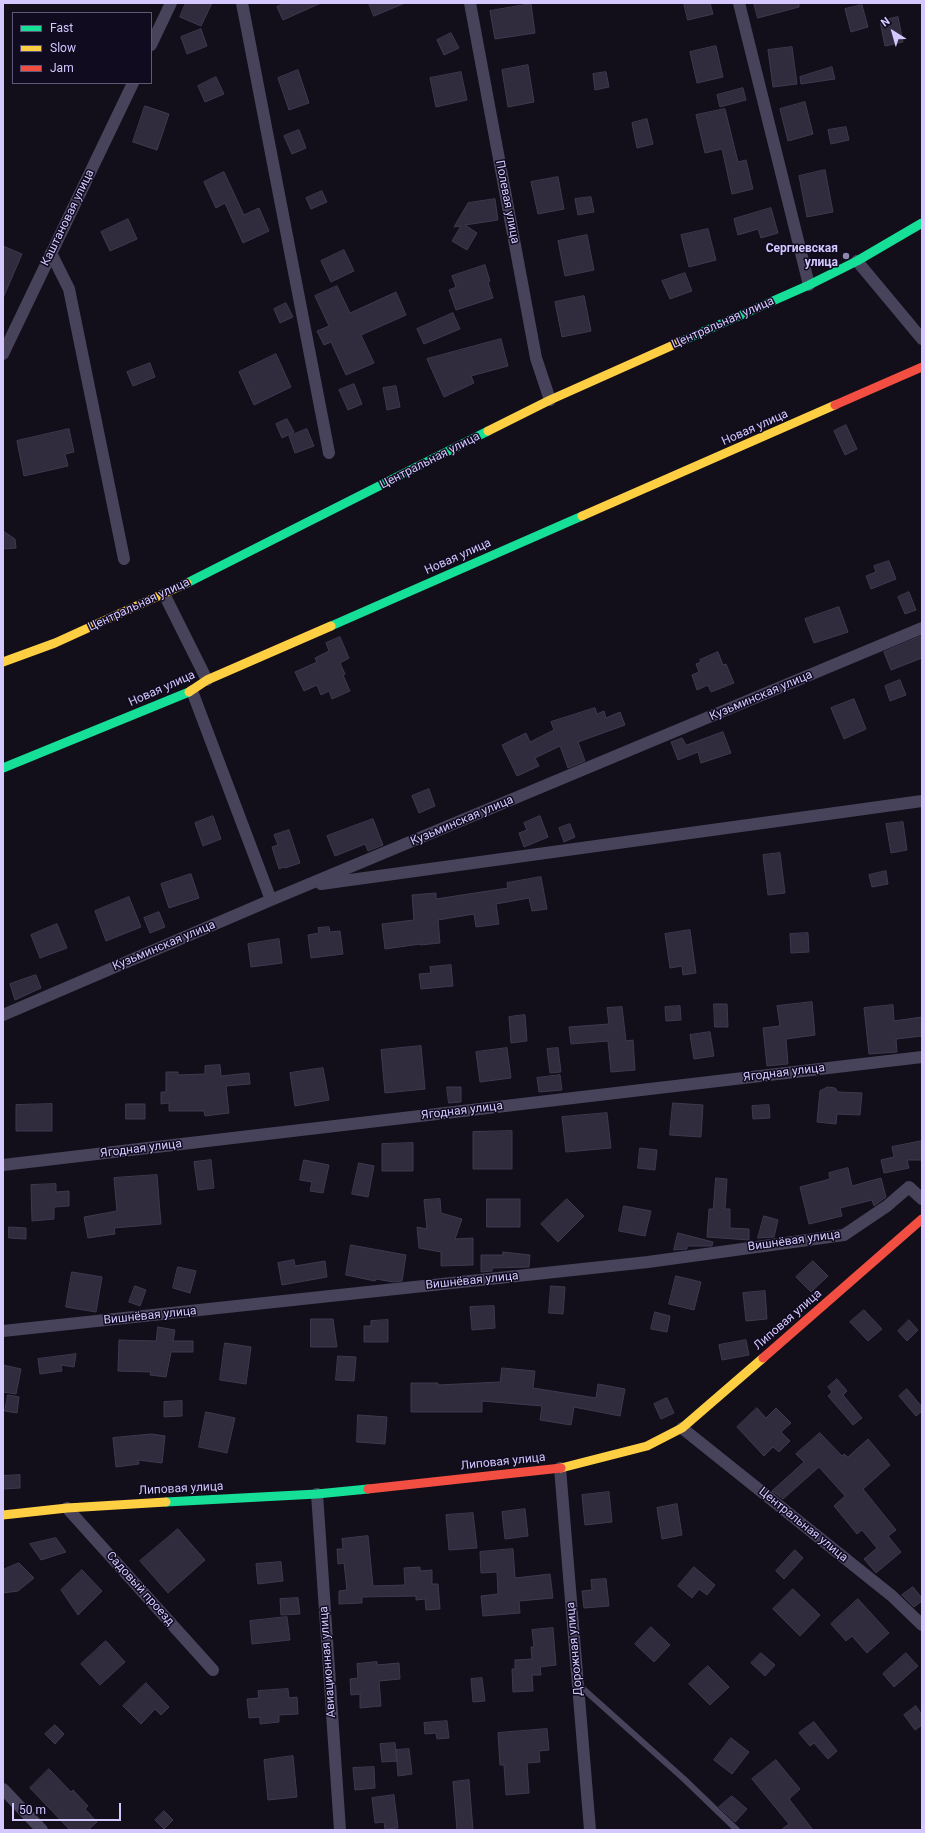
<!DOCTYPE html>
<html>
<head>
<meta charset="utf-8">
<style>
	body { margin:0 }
	#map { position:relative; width:925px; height:1833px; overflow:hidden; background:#120f1a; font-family:Roboto,sans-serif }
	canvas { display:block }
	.frame { position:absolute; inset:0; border:4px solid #d4c8ff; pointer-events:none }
	.legend { position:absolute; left:12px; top:12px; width:140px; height:72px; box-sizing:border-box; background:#100b1e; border:1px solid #5e5778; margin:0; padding:5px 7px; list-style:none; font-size:12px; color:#d4c8ff }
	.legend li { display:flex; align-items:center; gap:8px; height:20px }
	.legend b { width:20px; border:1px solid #5e5778 }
	.north { position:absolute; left:873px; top:12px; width:40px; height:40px; -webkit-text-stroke:3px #100b1e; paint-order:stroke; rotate:323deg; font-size:11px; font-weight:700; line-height:16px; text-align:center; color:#d4c8ff }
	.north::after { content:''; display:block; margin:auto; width:14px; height:18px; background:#d4c8ff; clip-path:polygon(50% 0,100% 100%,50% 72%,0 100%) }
	.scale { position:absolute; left:12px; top:1803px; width:109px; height:18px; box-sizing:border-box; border:2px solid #d4c8ff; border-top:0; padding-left:5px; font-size:12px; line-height:14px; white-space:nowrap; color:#d4c8ff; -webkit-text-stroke:3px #100b1e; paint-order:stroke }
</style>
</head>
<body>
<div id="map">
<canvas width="925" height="1833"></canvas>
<div class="frame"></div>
<ul class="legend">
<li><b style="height:5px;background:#16e098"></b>Fast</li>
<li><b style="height:5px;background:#ffcf43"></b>Slow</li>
<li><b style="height:5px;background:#f24e42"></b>Jam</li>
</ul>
<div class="north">N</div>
<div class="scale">50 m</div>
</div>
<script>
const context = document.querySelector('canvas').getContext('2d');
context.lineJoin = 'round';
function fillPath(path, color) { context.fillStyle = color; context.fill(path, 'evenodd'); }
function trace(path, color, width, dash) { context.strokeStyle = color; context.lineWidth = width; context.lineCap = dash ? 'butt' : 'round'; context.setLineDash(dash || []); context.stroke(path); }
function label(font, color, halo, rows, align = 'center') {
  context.font = font + ' Roboto,sans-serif'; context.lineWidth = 3; context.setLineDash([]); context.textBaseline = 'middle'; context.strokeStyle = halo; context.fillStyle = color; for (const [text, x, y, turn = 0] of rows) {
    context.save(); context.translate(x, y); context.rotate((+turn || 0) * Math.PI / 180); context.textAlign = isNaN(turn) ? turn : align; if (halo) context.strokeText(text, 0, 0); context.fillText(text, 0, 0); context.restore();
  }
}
const building = new Path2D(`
	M186 3H212L201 26 180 17Z
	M285 3H321L283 20 277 7Z
	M369 3H405L374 16Z
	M684 3H710L713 14 688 20Z
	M754 3H799V7L758 18Z
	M531 4 535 33 495 39 490 11Z
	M862 5 868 27 851 32 845 9Z
	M898 17 903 42 885 46 880 21Z
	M201 29 207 46 187 54 181 37Z
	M451 33 459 48 444 55 437 40Z
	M716 46 723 77 697 83 690 52Z
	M792 47 797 84 773 87 768 50Z
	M528 65 534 102 508 107 502 70Z
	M832 67 835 79 801 84 800 77Z
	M298 70 309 103 289 110 278 78Z
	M461 72 467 100 436 107 430 78Z
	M606 72 609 87 595 90 593 74Z
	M216 77 224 94 205 102 198 86Z
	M743 88 746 100 720 107 717 95Z
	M805 102 813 134 788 141 780 109Z
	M145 106 169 114 157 150 133 142Z
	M725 109 738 162 746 160 753 189 732 194 722 149 705 153 696 115Z
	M647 119 653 144 637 148 632 123Z
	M846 127 849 140 831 144 828 130Z
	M299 130 306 148 292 154 284 136Z
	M825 170 833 212 807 217 799 176Z
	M224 172 244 215 259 208 269 231 243 243 225 203 216 208 204 182Z
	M558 177 564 209 538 214 531 182Z
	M322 191 327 202 311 209 306 198Z
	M591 197 594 212 578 215 575 199Z
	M495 199 498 220 465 225 477 233 467 250 452 241 461 226 454 227 468 203Z
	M771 208 778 233 761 238 758 229 738 235 734 219Z
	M128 219 137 239 110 251 101 232Z
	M708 229 716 260 689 267 681 235Z
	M587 235 594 270 565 276 558 241Z
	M3 246 22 254 3 298Z
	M344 250 354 271 331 282 321 261Z
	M485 265 490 281 488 282 493 298 456 310 449 290 456 287 452 276Z
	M685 273 692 291 670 299 662 281Z
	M337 286 350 313 396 292 406 315 361 335 374 363 346 375 331 342 324 345 317 331 329 326 315 296Z
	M584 296 591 331 562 337 555 302Z
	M286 303 293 317 280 323 274 309Z
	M453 313 460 329 424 344 417 329Z
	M501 339 508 366 471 376 474 383 444 397 427 359Z
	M276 354 291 387 254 405 239 372Z
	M150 363 155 377 133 386 127 372Z
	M354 384 362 404 348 410 339 390Z
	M396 386 400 407 387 410 383 388Z
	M287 419 294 432 282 438 276 424Z
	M846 425 857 449 845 455 834 431Z
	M69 429 74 452 65 454 68 466 24 476 17 441Z
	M307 429 314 446 295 453 289 436Z
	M3 531 15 539 16 548 3 549Z
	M889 561 896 579 871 589 866 576 876 572 874 566Z
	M909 592 916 610 905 614 898 597Z
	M839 607 848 632 814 643 805 619Z
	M922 636V658L891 670 884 652Z
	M340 637 349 658 340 663 345 674 343 675 350 691 332 699 329 691 321 695 317 685 304 691 295 672 317 662 315 658 329 651 326 643Z
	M718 652 723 665 726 664 734 683 711 692 708 685 697 690 692 675 699 672 696 664 701 662 700 660Z
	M900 680 906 695 890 701 885 686Z
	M854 699 866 729 844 739 831 708Z
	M595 708 597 714 604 711 606 718 620 712 625 725 578 742 585 761 568 768 560 746 535 758 539 766 517 776 502 745 526 733 530 742 554 730 551 722Z
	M723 732 731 753 701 763 698 752 678 760 671 742 682 738 686 745Z
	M429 789 435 806 419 813 412 796Z
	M213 816 221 839 203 846 195 823Z
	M540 816 548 837 524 847 519 833 527 830 524 823Z
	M373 819 383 845 368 851 365 844 335 856 327 836Z
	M903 822 907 850 891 853 886 824Z
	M570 824 575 837 564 842 559 828Z
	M289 830 300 863 285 868 284 867 279 869 272 847 278 845 274 835Z
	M780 853 785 893 768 895 763 855Z
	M886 871 888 884 872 887 869 875Z
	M191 874 199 898 169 908 161 884Z
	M541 877 547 909 532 911 529 898 496 904 499 924 476 927 474 914 438 920 440 943 420 945V944L385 949 382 924 414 920 412 895 436 893V899L508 888 507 883Z
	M129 897 141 927 106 941 95 911Z
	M159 912 165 927 150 933 144 918Z
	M57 924 67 948 40 958 31 935Z
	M329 927 330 932 340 931 343 954 311 958 308 935 319 933 318 928Z
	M690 930 696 973 683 975 682 966 670 968 665 934Z
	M808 933 809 952 791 953 790 934Z
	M279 939 282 963 251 967 248 944Z
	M451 965 453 986 421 989 419 974 431 973 430 967Z
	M36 975 41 988 15 1000 10 984Z
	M812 1002 815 1035 786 1039 788 1064 767 1066 763 1028 780 1026 777 1006Z
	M714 1004H727L728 1027H715Z
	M893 1005 894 1021 922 1017V1036L896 1039 897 1052 869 1054 864 1008Z
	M680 1006 681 1020 666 1021 665 1007Z
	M622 1007 626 1041 633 1040 635 1070 611 1072 608 1041 571 1044 569 1027 609 1024 607 1008Z
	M525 1015 527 1041 511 1043 509 1017Z
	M710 1032 714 1056 694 1059 690 1035Z
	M421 1046 425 1089 385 1093 381 1050Z
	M507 1048 511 1078 480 1082 476 1052Z
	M558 1048 561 1072 550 1073 547 1049Z
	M220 1065 221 1076 249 1073 250 1084 226 1086 229 1113 205 1116 204 1111H169V1103L161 1104V1092H166V1072H178V1075L205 1074V1066Z
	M323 1068 329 1100 295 1106 290 1073Z
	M560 1075 562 1090 539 1092 537 1078Z
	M447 1087H461V1102L449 1103Z
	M828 1087 835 1088 838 1092 862 1093 860 1115 837 1114 836 1124 817 1122 820 1091Z
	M673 1103 703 1105 701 1137 670 1135Z
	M52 1104V1131H16V1105Z
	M126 1104H145V1119H126Z
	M769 1105 770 1118 753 1119 752 1106Z
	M607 1113 611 1148 566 1152 562 1117Z
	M512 1131V1169H473V1132Z
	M922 1141V1160H907L909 1168 884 1173 881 1160 894 1157 892 1147Z
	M413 1143V1171H382V1144Z
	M640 1148 657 1150 655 1170 638 1168Z
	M211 1160 214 1188 198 1190 194 1162Z
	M304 1160 329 1165 323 1193 310 1191 312 1182 300 1180Z
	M359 1163 374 1166 368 1197 352 1194Z
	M848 1168 852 1186 881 1178 886 1197 874 1206 872 1200 840 1208 842 1216 809 1224 800 1187 830 1179 829 1173Z
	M157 1175 161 1224 114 1228 115 1234 88 1238 84 1217 117 1211 114 1178Z
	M716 1178 727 1179 725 1209H730V1228L749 1229V1240L707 1237 709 1209H713Z
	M56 1184V1192L69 1191V1206L54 1207V1219L32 1221 31 1185Z
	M440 1199 441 1213 462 1219 455 1239 473 1238V1265L441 1266V1252L419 1248 417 1227 427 1229 424 1200Z
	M487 1199H520V1227H487Z
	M567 1199 584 1216 558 1242 541 1224Z
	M624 1206 651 1211 645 1236 619 1231Z
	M764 1216 778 1220 774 1237 758 1238Z
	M9 1227 26 1228V1239L9 1238Z
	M678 1233 713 1242 712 1246H687V1249L674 1250Z
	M351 1245 406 1255 402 1281 393 1282 376 1279 375 1281 346 1275Z
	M503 1252 530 1255 529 1267 492 1268V1271L481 1272V1255H503Z
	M294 1260 295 1266 325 1261 327 1277 282 1285 278 1263Z
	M813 1261 828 1276 811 1292 796 1277Z
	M178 1267 196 1271 190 1293 173 1288Z
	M72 1272 102 1277 96 1312 66 1307Z
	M676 1276 701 1282 694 1310 669 1304Z
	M135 1286 146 1290 140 1306 129 1302Z
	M551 1286 565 1287 563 1314 549 1313Z
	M765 1291 767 1319 746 1321 743 1293Z
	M494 1306 495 1328 472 1330 470 1307Z
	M864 1310 882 1329 868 1341 850 1322Z
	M655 1312 670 1316 667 1332 651 1329Z
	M311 1319H333L337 1347H311Z
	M388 1320V1342H364V1326H371V1321Z
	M909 1320 918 1330 907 1341 898 1331Z
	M158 1327 175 1330 173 1341H193V1352H171L166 1377 150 1375 151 1372 118 1371 119 1340 156 1341Z
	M746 1340 749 1355 722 1360 719 1345Z
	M225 1343 251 1347 246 1384 220 1380Z
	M76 1354 74 1367 61 1365 62 1371 40 1374 38 1359Z
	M338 1356 356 1357 354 1381 336 1380Z
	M3 1365 21 1369 16 1394 3 1392Z
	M502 1368 535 1371 533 1388 596 1398 598 1384 625 1389 620 1416 574 1407 571 1425 540 1420 542 1406 482 1401V1412H411V1383H438V1385L500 1382Z
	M837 1379 847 1391 843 1395 862 1418 853 1425 828 1396 832 1392 828 1387Z
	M907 1389 922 1407V1411L916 1416 899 1396Z
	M8 1395 19 1397 17 1413 5 1411Z
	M667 1398 674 1413 661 1419 654 1404Z
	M182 1401V1416L164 1417V1402Z
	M757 1408 766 1418 776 1408 791 1423 781 1432 790 1441 779 1452 773 1447 764 1456 737 1427Z
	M206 1412 235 1418 227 1453 199 1447Z
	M358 1415 387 1417 385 1444 357 1442Z
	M820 1433 842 1456 844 1454 848 1457 868 1439 890 1465 863 1489 896 1530 888 1536 901 1552 876 1573 864 1559 877 1548 862 1530 857 1534 834 1506 845 1496 819 1467 783 1499 772 1491 804 1462 796 1454Z
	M152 1434 165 1436 162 1463 138 1460 139 1464 116 1467 113 1438Z
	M20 1475V1488L3 1489V1476Z
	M609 1492 612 1522 585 1525 582 1495Z
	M677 1504 682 1535 662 1539 657 1508Z
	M525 1509 528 1536 505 1539 502 1512Z
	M473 1513 477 1548 449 1550 446 1515Z
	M178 1529 205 1560 168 1593 140 1561Z
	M368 1536 373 1586 405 1585 404 1568 420 1567V1571L432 1570V1584H438L440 1609 426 1610 425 1599 416 1600V1596L362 1597V1603L339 1604V1591L347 1590 344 1563 338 1564 337 1549H343L342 1539Z
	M56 1538 66 1552 41 1560 30 1544Z
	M513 1549 515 1578 550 1574 553 1598 519 1601 520 1613 483 1616 481 1596 498 1594 497 1572 481 1573 480 1552Z
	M795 1550 803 1558 784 1579 776 1571Z
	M281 1562 283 1581 258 1584 256 1564Z
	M19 1563 34 1578 18 1591 3 1593V1570Z
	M694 1567 715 1585 707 1595 699 1589 692 1598 678 1586Z
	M82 1570 102 1591 78 1615 61 1590Z
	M606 1579 609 1606 584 1608 582 1591 592 1590 591 1580Z
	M913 1587 922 1598V1601L914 1607 902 1595Z
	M793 1589 820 1615 800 1636 773 1609Z
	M298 1598 300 1614 281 1615 280 1599Z
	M858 1599 889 1633 867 1653 852 1636 846 1641 831 1624Z
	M287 1617 290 1640 252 1644 250 1621Z
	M651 1627 670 1645 654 1662 635 1644Z
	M553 1628 556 1665 540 1667 541 1675H532L533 1691 513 1692 512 1669H515V1660L532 1659 531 1647H534L532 1630Z
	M106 1641 125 1662 100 1685 81 1664Z
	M761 1653 775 1665 765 1676 751 1663Z
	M906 1653 918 1666 894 1687 883 1674Z
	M377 1662V1665L399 1663 400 1679 379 1681 381 1706 360 1708V1694L351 1695 350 1679 358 1678 357 1664Z
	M708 1666 729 1687 710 1705 689 1684Z
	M482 1678 485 1701 473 1702 471 1679Z
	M146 1683 169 1707 161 1715 155 1709 141 1724 123 1706Z
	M288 1689 289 1698 297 1697 298 1714 279 1715V1722L260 1724V1717L249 1718 247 1699 259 1698 258 1691Z
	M916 1706 922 1715V1725L915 1730 904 1715Z
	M447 1721 449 1738 437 1739 436 1733 425 1734 424 1723Z
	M814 1722 837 1751 828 1759 814 1743 810 1746 799 1733Z
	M55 1725 64 1734 55 1744 45 1734Z
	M547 1729 549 1750 539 1751 540 1762 527 1763 529 1793 506 1795 504 1765H500L498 1733Z
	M731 1738 749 1752 732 1774 714 1760Z
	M395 1743 397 1761 382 1762 380 1744Z
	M409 1749 412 1774 398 1776 396 1750Z
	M293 1756 297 1797 268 1800 264 1760Z
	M776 1760 800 1789 789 1799 813 1830H781L789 1824 752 1779Z
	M374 1767 375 1788 355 1790 353 1768Z
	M49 1769 71 1792 73 1790 88 1806 85 1809 97 1822 88 1830H70L30 1788Z
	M469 1780 473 1830H457L453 1782Z
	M394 1795 398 1828 385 1829 384 1822 375 1823 372 1798Z
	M732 1796 747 1809 735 1822 719 1807Z
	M164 1811 173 1820 164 1829 155 1820Z`);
const lane = new Path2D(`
	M580 1686 684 1779 737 1830`);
const street = new Path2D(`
	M242 3 329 453
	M470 3 536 358 550 400
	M739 3 809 285
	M151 45 171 3
	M51 253 69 289 124 559
	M857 261 922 339
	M3 354 133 83
	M164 594 207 680
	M192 691 271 900
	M321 884 922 801
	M3 1015 271 900 922 628
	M3 1165 922 1057
	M3 1331 648 1262 844 1235 887 1206 909 1187 922 1199
	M682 1428 892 1596 922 1625
	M560 1468 590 1830
	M317 1494 340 1830
	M67 1508 213 1670
	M3 1789 42 1830`);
const fast = new Path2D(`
	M680 342 809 285 857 261 922 223
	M187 583 488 431
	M331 626 582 516
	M3 768 189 692
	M166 1502 317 1494 368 1489`);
const slow = new Path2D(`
	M488 431 550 400 680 342
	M582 516 835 405
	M3 662 55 643 187 583
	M189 692 207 680 331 626
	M561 1468 647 1446 682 1428 763 1358
	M3 1515 67 1508 166 1502`);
const jam = new Path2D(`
	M835 405 922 367
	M763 1358 922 1219
	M368 1489 561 1468`);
const markers = [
	[846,256,4,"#9087af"]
];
const streetNames = [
	["Полевая улица",507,202,79],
	["Каштановая улица",68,218,-64],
	["Центральная улица",723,323,-24],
	["Новая улица",755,428,-24],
	["Центральная улица",430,461,-27],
	["Новая улица",458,557,-24],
	["Центральная улица",139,605,-25],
	["Новая улица",162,689,-24],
	["Кузьминская улица",761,696,-23],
	["Кузьминская улица",462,821,-23],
	["Кузьминская улица",164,946,-23],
	["Ягодная улица",784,1073,-7],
	["Ягодная улица",462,1111,-7],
	["Ягодная улица",141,1149,-7],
	["Вишнёвая улица",794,1241,-8],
	["Вишнёвая улица",472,1281,-6],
	["Вишнёвая улица",150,1316,-6],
	["Липовая улица",788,1320,-41],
	["Липовая улица",503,1462,-6],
	["Липовая улица",181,1489,-3],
	["Центральная улица",803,1525,39],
	["Садовый проезд",140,1589,48],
	["Дорожная улица",575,1649,-95],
	["Авиационная улица",328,1662,-94]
];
const poiNames = [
	["Сергиевская",838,249],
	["улица",838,263]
];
fillPath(building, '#302c3d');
trace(building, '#3f394f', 1);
trace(lane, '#47435b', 6);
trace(street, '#47435b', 12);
trace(fast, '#16e098', 9);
trace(slow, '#ffcf43', 9);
trace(jam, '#f24e42', 9);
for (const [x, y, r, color] of markers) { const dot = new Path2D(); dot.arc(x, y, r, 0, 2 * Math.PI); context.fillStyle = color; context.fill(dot); trace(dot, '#100b1e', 1.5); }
label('12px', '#d4c8ff', '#100b1e', streetNames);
label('bold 12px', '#d4c8ff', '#100b1e', poiNames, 'right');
</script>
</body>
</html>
